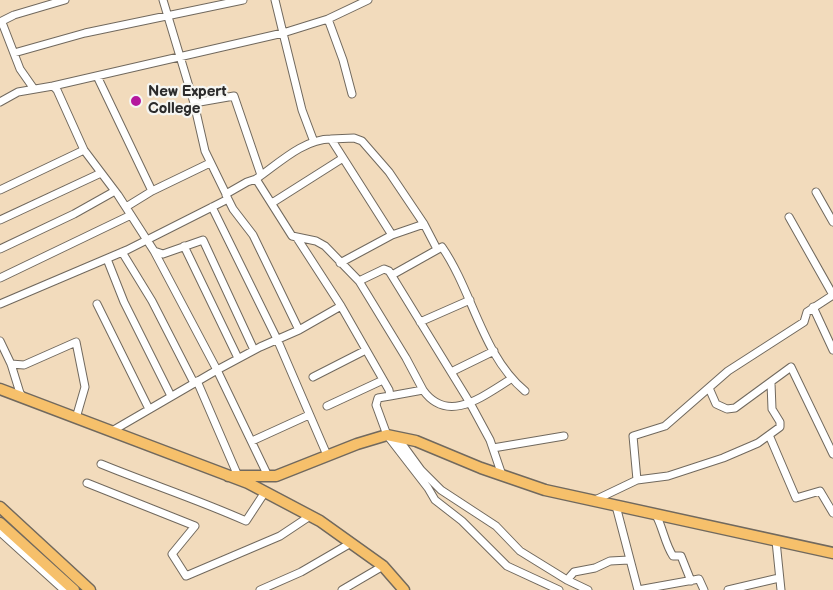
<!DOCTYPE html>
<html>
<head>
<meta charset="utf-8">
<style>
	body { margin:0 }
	canvas { display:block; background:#f2dbbc }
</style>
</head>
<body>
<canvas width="833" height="590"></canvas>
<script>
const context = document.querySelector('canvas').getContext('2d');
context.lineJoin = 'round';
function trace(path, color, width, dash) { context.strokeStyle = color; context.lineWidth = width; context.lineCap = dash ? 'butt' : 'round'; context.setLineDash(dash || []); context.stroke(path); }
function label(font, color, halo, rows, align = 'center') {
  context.font = font + ' "Balsamiq Sans",sans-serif'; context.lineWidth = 4.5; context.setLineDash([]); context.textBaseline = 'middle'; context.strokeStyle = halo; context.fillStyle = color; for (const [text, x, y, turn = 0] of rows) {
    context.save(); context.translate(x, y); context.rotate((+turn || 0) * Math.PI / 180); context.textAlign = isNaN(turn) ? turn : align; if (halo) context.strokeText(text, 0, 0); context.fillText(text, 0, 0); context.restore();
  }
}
const street = new Path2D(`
	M163 0 194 103 205 151 226 194 247 182 256 179 292 236 316 241 325 246 359 281 384 269 389 271 470 403 490 440 502 475
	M328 19 343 60 352 94
	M0 22 14 15 65 0
	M0 24 3 25 20 69 34 89
	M14 53 85 33 243 0
	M97 76 152 191 210 163
	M53 86 283 33 275 0
	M0 102 18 92 53 86 57 90 84 150 118 195 154 251 163 254 203 240 254 350
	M194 103 234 96 261 175
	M331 139 354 138 362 141 389 172 424 224 437 249
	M314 142 302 110 283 33 328 19 368 0
	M256 179C278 164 303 139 331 139L392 235 424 224
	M0 190 84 150
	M816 192 833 222
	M226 195 233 209 253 235 299 330
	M272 203 343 158
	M126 207 152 191
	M212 207 277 339 327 455
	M789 217 833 295
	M0 220 101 173
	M297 238 341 306
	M184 246 238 358
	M0 249 74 214 115 191
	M154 251 217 370 268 476
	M122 252 152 301 194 383
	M107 259 124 302 171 396
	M340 263 392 235
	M392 275 442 247C473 292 482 355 525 391
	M0 278 131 215
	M359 281 406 358 423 390 390 396
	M0 304 127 250 228 199
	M97 304 149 409
	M813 307 833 350
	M420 322 470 300
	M0 341 11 364 20 393 23 397
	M11 364 24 365 76 342 85 387 76 418
	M451 372 494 351
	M313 377 366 350
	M197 381 238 476
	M709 388 716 404 727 409 735 408 791 367 833 454
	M423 390C448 425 483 396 511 379
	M327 406 383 380
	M112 431 217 370 260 347 299 330 341 306 389 390 390 396 378 398 376 405 387 435 428 488 435 500 462 521 507 566 559 590
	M769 435 796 498 820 491 833 513
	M397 437 421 470 441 490 496 526 520 551 567 580 588 590
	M252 441 309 415
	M493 448 564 436
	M101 464C150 484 199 500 246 521L265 492
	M637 480 668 476 723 458 758 443 780 427V422L772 409 771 383
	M87 483 195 526 172 554 186 576 280 536 310 516
	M593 501 637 480 633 436 665 426 728 371 804 322 807 312 833 295
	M616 506 638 590
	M656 515C663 528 665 544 673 556H681L691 581
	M0 532 64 590
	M776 541 781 590
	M567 580 574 572 595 568 610 561 629 560
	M260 590 301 572 351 543
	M342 590 383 566
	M638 590 699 579 704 590
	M728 590 779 578`);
const primary = new Path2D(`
	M0 389 248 483 320 521 383 566 404 590
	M228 476H276L357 444 387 435 416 441 481 468 545 490 833 553
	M0 507 90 590
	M0 523 74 590`);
const markers = [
	[136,101,6,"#b5179e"]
];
const poiNames = [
	["New Expert",148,92],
	["College",148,109]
];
trace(street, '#71695e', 9);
trace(primary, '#71695e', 13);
trace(street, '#fff', 7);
trace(primary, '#f6c06b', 10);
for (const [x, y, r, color] of markers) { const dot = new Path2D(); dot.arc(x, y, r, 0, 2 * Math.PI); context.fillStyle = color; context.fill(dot); trace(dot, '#f6f6f2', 2); }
label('bold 15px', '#2b2b2b', '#f6f6f2', poiNames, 'left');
</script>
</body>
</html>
